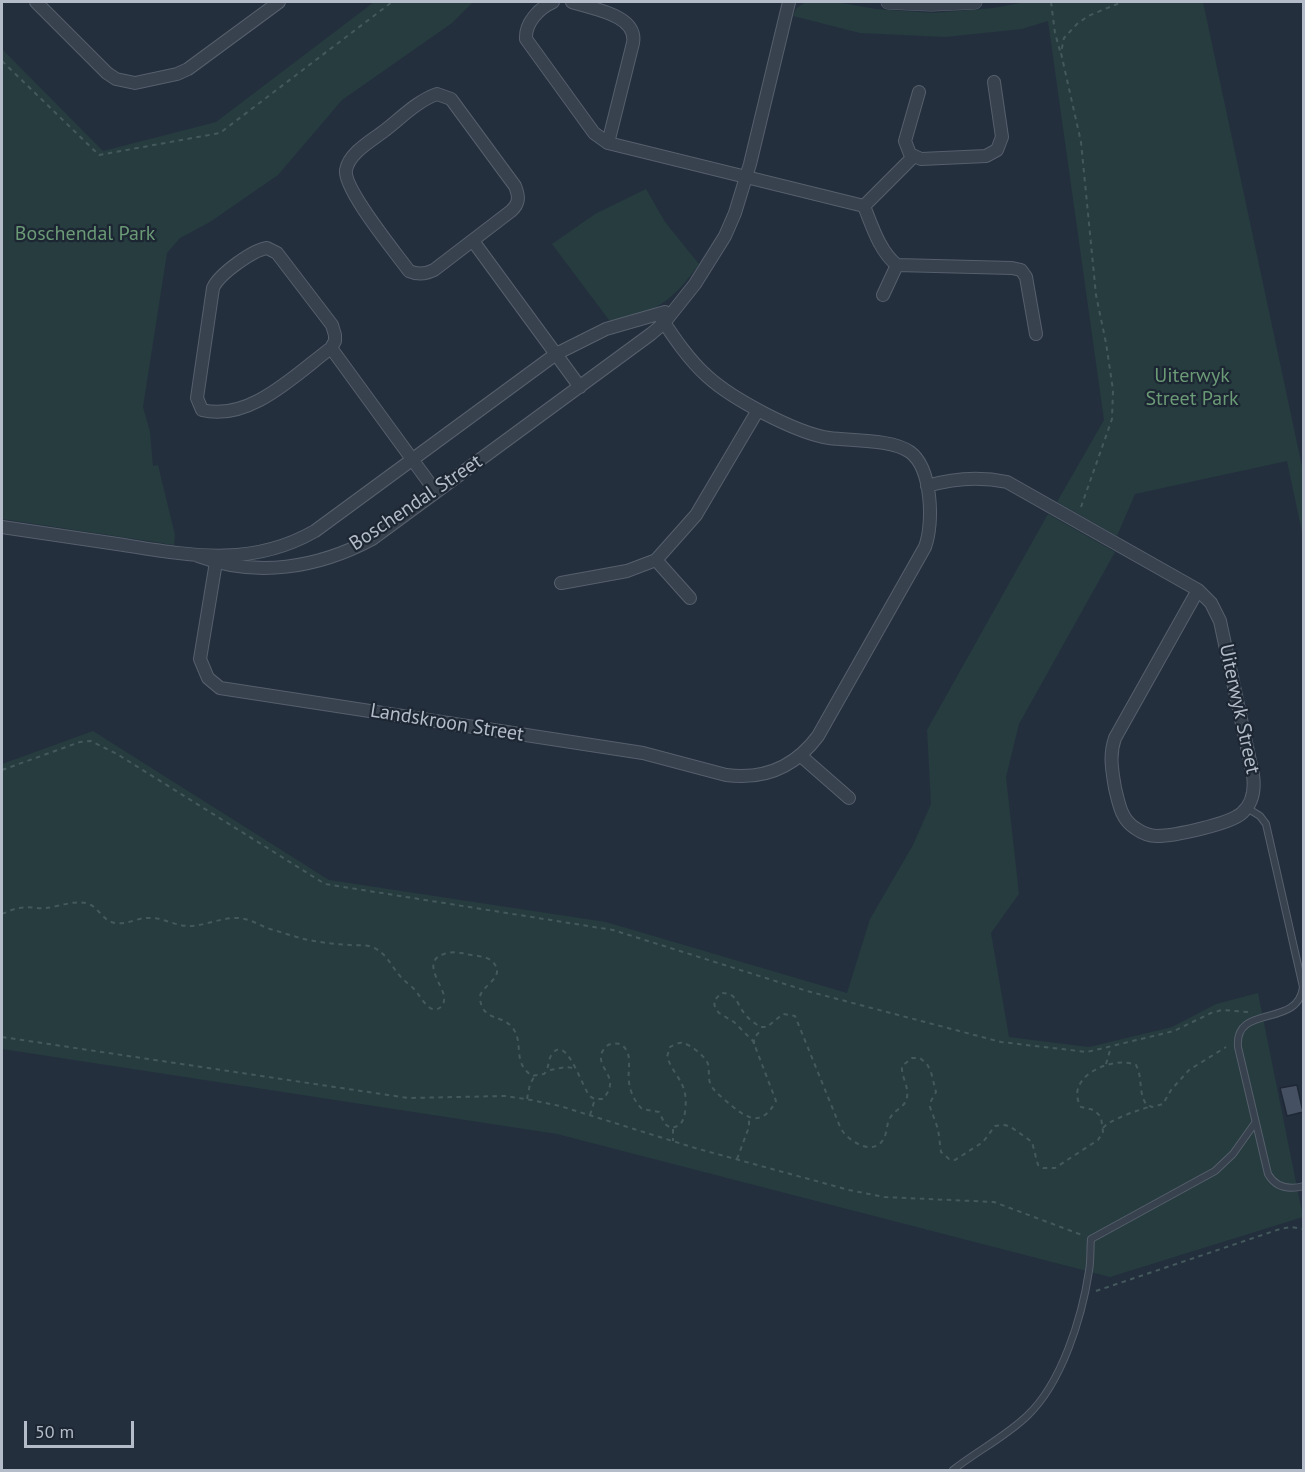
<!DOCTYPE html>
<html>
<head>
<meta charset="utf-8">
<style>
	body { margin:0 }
	#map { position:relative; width:1305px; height:1472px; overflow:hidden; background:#242f3e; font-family:"PT Sans",sans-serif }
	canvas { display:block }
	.frame { position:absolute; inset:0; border:3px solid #b4bcc9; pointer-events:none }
	.scale { position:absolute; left:24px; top:1421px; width:110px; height:27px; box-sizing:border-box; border:3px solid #b4bcc9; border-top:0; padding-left:8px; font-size:18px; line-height:21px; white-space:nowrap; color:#b4bcc9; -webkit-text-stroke:4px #1d2633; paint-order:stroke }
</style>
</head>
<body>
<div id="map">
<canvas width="1305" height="1472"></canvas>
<div class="frame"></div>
<div class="scale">50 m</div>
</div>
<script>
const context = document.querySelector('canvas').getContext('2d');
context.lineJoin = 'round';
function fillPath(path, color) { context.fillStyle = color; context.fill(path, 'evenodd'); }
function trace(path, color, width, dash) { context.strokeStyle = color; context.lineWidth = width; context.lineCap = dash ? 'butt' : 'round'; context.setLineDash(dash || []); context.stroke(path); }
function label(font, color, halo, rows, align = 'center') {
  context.font = font + ' "PT Sans",sans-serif'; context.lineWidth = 4.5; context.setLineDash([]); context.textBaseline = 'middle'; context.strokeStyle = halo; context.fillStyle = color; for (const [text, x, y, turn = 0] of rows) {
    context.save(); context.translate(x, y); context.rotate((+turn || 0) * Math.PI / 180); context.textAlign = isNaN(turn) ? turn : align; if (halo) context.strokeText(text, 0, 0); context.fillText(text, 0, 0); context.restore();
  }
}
const green = new Path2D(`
	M374 2H473L452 23 342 100 278 175 210 222 180 238 167 253 143 407 150 432 153 466 158 465 175 535 174 545 2 519V49L103 151 216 122Z
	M805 2H836L876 9 933 13 993 8 1026 2H1203L1303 471V537L1287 461 1135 494 1117 536 1057 502 1104 420 1048 21 1022 29 945 37 860 33 793 16 796 9Z
	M646 189 665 222 699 264C670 305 657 309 612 324L552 244 595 214Z
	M1048 514 1115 552 1019 724 1006 777 1019 894 991 933 1009 1037 1089 1047 1172 1027 1216 1004 1258 993 1303 1217 1110 1277 557 1134 2 1049V764L93 731 329 880 606 922 847 993 870 919 913 845 931 804 927 730Z`);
const building = new Path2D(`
	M1297 1085 1303 1112 1287 1116 1280 1088Z`);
const path = new Path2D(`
	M1051 2 1055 33 1060 51
	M2 61 99 155 220 133 392 2
	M1081 507 1112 419 1113 390 1106 343 1096 295 1081 142 1061 53 1064 38 1077 24 1088 16 1122 2
	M2 770 80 742 91 741 117 754 325 884 613 930 807 991 1001 1042 1087 1052 1174 1031 1211 1013 1222 1010 1248 1012
	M2 914C7 912 13 909 19 908 28 906 37 909 46 908 59 907 78 898 91 905 100 910 104 922 116 923 126 925 137 918 147 918 162 917 173 925 187 926 201 927 219 918 236 918 250 918 258 925 270 929 280 932 290 935 300 938 316 942 333 944 350 945 357 946 365 944 372 947 386 952 391 966 400 976 404 981 409 984 413 988 419 994 422 1001 428 1006 435 1014 446 1007 444 996 442 984 421 961 444 954 449 952 456 952 462 953 470 956 485 955 492 961 509 978 478 986 480 999 483 1021 500 1014 512 1027 525 1043 511 1061 532 1076L544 1074C550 1068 547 1059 553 1053 567 1035 583 1090 590 1096 594 1100 598 1099 603 1099 607 1094 611 1088 610 1081 608 1070 595 1061 604 1049 608 1043 614 1043 621 1044 634 1055 627 1067 629 1082 630 1092 635 1102 642 1109L659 1112 665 1124 671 1128C680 1127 684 1121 685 1112 689 1083 676 1080 667 1057L670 1047C674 1045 679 1042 683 1043 691 1045 705 1056 708 1064 710 1071 707 1080 712 1087 717 1094 725 1100 732 1106 750 1121 763 1125 776 1101L753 1041 734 1022 719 1013 715 1008 714 1001 721 993C738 993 736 1004 745 1014 749 1020 755 1023 760 1027H767L783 1014 795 1016 841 1129C850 1143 876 1158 885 1136 887 1130 887 1123 890 1118 895 1109 905 1108 907 1097 909 1086 901 1077 902 1066L912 1058H920L927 1064 931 1072 936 1092 931 1101 930 1107 938 1129 941 1152 949 1159 955 1160 983 1142 995 1126 1005 1125 1011 1127 1032 1142 1038 1165 1043 1168H1055L1098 1140 1103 1132 1101 1117 1094 1110 1081 1107C1063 1077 1113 1055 1136 1065 1143 1078 1138 1092 1146 1104L1152 1107 1163 1104 1171 1090 1189 1070 1226 1047
	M2 1037 408 1098 506 1096 531 1100 560 1106 695 1148 849 1190 884 1197 994 1202 1082 1235
	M754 1044V1038L762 1029
	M1106 1064 1111 1047
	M550 1070 566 1067 573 1068
	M527 1099 530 1084 534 1077
	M590 1115 595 1099
	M1103 1128C1109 1120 1138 1110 1149 1107
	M673 1129V1141
	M737 1159 749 1127V1118
	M1096 1291 1280 1229 1291 1227 1304 1229`);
const service = new Path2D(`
	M1247 808 1260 816 1266 824 1303 987C1298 1029 1234 1003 1238 1047L1268 1174C1276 1188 1289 1190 1304 1186
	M953 1470C977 1451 1005 1437 1027 1416 1062 1383 1082 1317 1089 1271 1091 1260 1090 1249 1091 1239L1215 1171 1233 1154 1255 1123`);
const minor = new Path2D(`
	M36 2 107 73 116 79 135 83 177 74 188 69 279 2
	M553 2C539 8 525 23 526 39L594 133 608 143 633 43C638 15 593 9 572 2
	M919 92 905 141 910 154 921 159 986 156 997 150 1002 137 994 82
	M437 94 451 99 515 186C519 196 520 203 511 211L434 270C426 274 418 275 409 271 396 253 343 189 346 170 349 153 371 141 384 131 401 118 417 101 437 94Z
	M608 143 864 206
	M864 206C872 226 880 252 897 265L1012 268 1021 270 1026 277 1036 334
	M864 206 913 157
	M473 241 580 387
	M267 248 277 253 332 325 335 335V341L331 348C296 374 250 422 202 410L197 398 213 288C219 274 253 250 267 248Z
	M883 295 897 265
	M331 348 436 492
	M927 486C954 478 979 476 1007 482L1198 590 1211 603 1220 621 1253 775C1255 789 1253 803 1242 813 1230 824 1174 836 1157 836 1149 836 1142 833 1135 828 1121 819 1119 804 1115 788 1112 770 1109 755 1115 738L1198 590
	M2 527C42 533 83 539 124 545 193 556 252 567 315 531L556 354 606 329 665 312
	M198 556C256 578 318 568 372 539L651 334 664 323 695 284 725 236 735 213 750 164 789 2
	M217 556 200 659 208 678 220 688 643 753 726 775C764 780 795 767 818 736L925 547C934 523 932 468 910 452 892 439 852 441 829 438 796 433 732 399 707 376 688 359 673 336 659 315
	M656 560 690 598
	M561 583 627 571 656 560 696 515 758 410
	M801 756 849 798`);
const tertiary = new Path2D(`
	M888 2 931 4 975 2`);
const parkNames = [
	["Boschendal Park",85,234],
	["Uiterwyk",1192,376],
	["Street Park",1192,399]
];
const streetNames = [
	["Boschendal Street",416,503,-34],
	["Uiterwyk Street",1239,709,78],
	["Landskroon Street",447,723,9]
];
fillPath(green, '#263c3f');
fillPath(building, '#455162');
trace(building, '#1f2835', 1.5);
trace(service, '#565f6c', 8);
trace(minor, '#565f6c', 14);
trace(tertiary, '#565f6c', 15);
trace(path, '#44595c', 2, [4.5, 4.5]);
trace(service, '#38414e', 6);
trace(minor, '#38414e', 12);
trace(tertiary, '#38414e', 14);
label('20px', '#6b9a76', '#1d2633', parkNames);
label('20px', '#b4bcc9', '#1d2633', streetNames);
</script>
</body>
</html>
